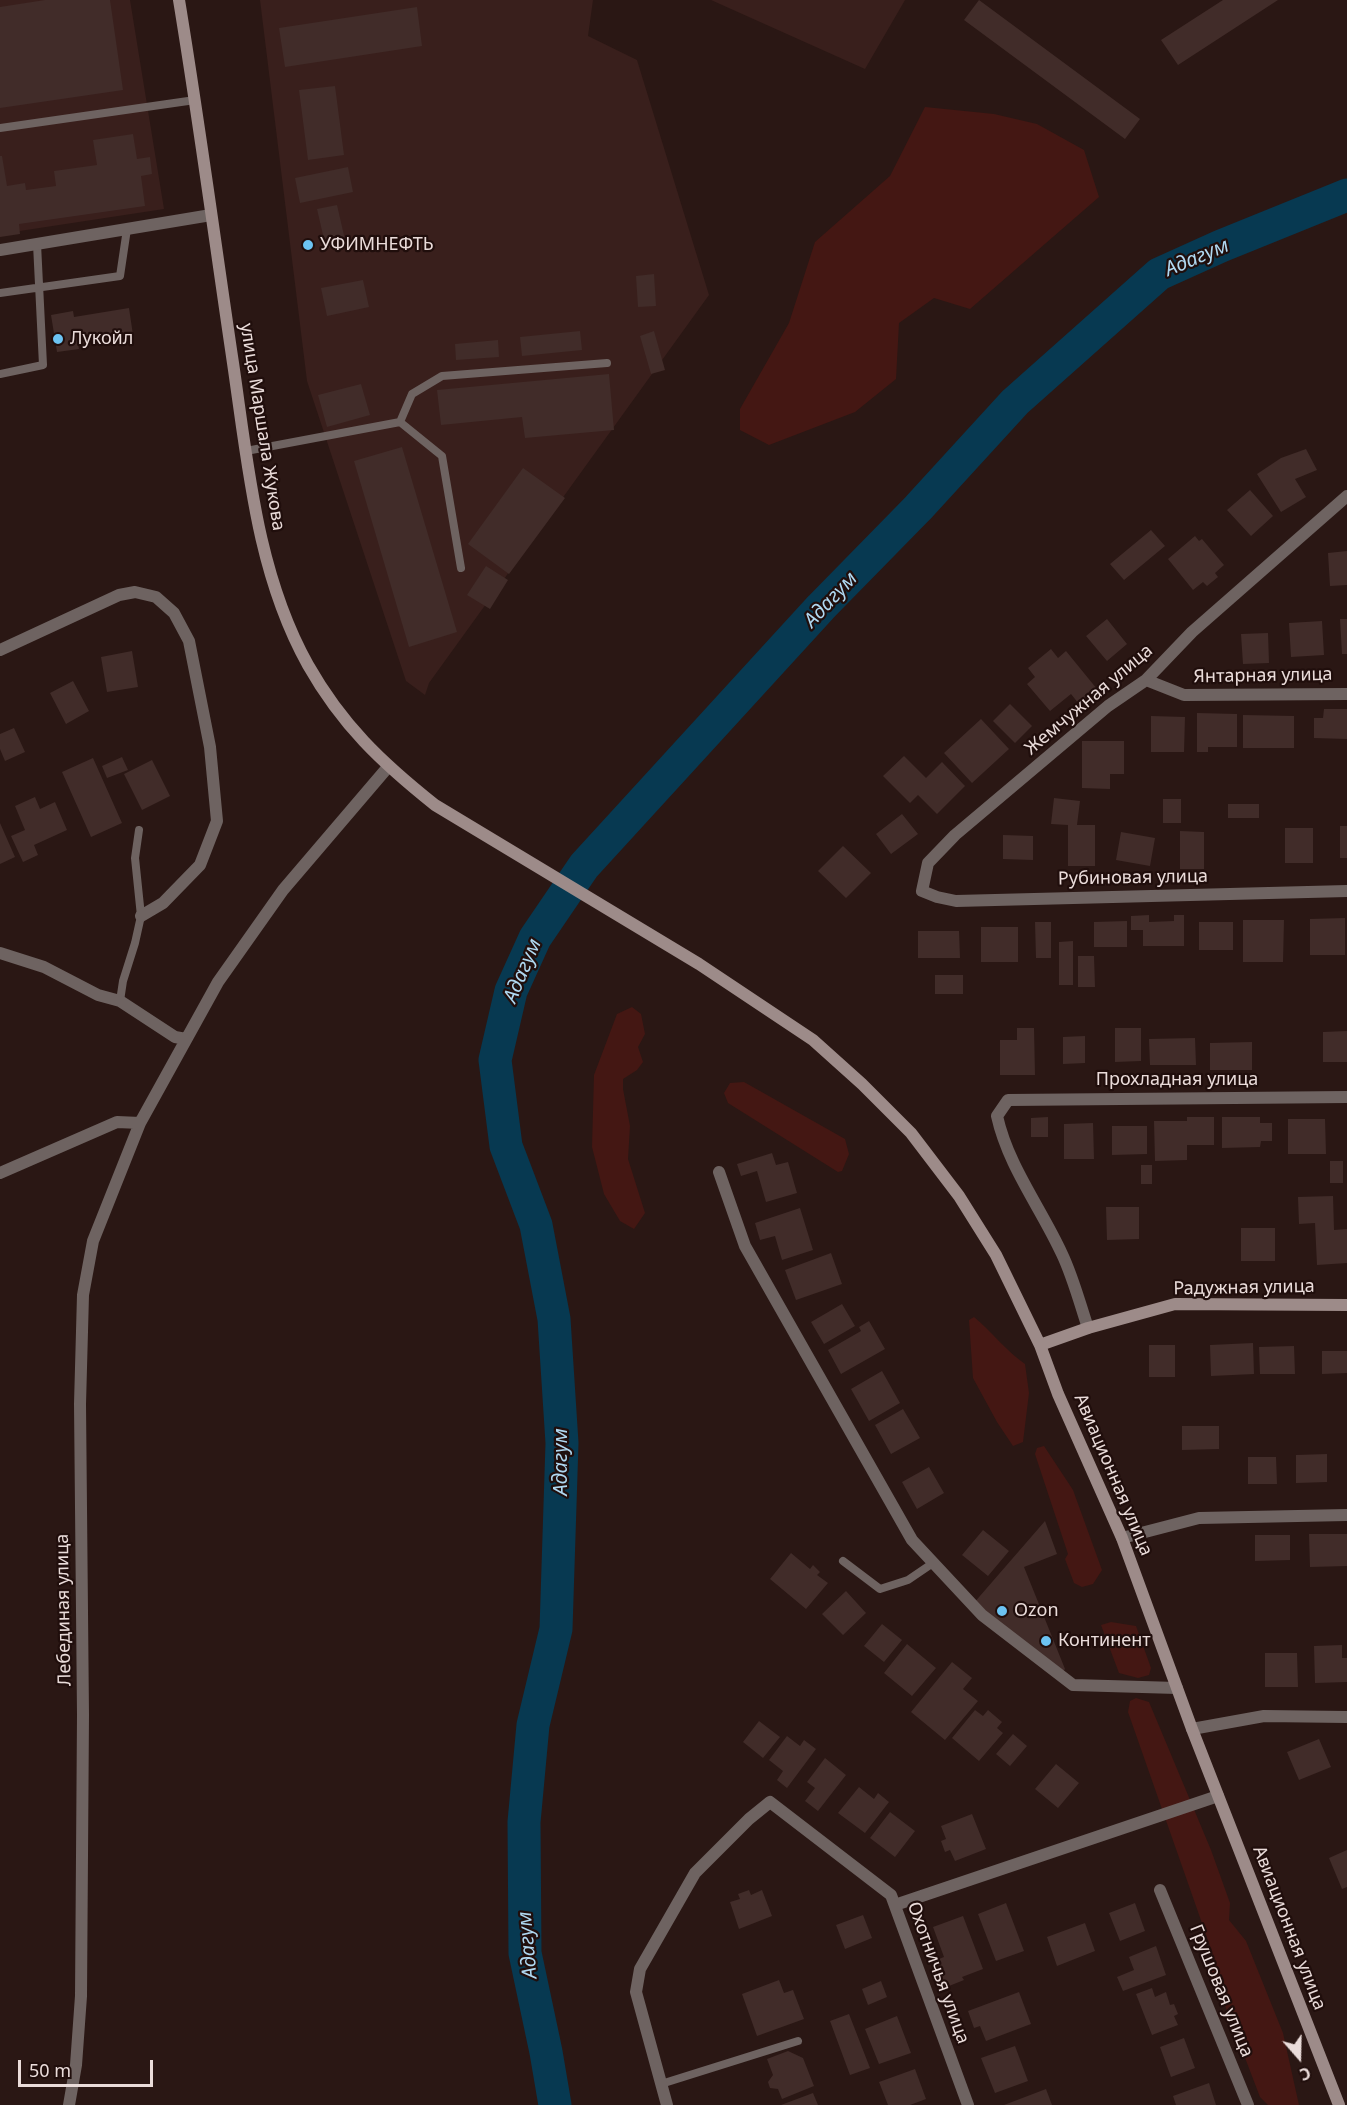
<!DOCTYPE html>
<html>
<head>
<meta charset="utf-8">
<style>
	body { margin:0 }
	#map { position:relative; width:1347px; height:2105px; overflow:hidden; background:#2a1714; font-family:"Noto Sans",sans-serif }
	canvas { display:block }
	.north { position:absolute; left:1269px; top:2027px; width:60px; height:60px; -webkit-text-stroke:4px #200e0c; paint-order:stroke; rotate:160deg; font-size:16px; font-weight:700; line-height:24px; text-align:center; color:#eadcda }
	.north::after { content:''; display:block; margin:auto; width:21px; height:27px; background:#eadcda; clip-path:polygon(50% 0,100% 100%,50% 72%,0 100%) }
	.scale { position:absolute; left:18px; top:2060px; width:135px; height:27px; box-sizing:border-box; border:3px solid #eadcda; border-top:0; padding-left:8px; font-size:18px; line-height:21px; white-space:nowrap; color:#eadcda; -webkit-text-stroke:4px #200e0c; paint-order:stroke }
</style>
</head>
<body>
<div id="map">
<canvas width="1347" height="2105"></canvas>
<div class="north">С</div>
<div class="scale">50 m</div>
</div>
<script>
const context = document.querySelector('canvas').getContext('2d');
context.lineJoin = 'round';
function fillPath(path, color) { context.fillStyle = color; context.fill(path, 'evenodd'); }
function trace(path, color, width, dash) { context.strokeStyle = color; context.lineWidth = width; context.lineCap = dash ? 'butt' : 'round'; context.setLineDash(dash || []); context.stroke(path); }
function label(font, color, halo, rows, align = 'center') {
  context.font = font + ' "Noto Sans",sans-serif'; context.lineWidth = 4.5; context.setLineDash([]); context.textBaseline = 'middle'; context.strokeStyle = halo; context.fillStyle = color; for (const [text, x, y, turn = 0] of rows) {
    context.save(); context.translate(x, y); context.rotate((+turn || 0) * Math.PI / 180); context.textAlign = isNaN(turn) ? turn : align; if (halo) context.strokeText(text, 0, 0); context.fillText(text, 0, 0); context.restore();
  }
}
const built = new Path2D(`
	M0 0H130L164 209 0 234Z
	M260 0H593L588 36 637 60 709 295 429 683 425 695 406 681 307 381Z
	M711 0H905L865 69Z`);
const green = new Path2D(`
	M925 107 994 114 1037 124 1084 150 1099 197 970 309 934 298 899 323 896 379 855 412 769 445 740 430V409L789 323 815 242 890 176Z
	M632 1007 641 1014 645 1034 638 1047 643 1062 637 1070 623 1079V1089L630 1126 628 1159 645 1213 634 1229 620 1221 604 1194 592 1147 594 1075 617 1014Z
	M744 1082 845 1139 849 1154 842 1171 838 1172 728 1103 724 1093 730 1083Z
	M974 1317C992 1332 1006 1351 1025 1364L1029 1393 1023 1442 1013 1446 997 1422 973 1378 969 1320Z
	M1044 1446 1073 1490 1102 1570 1093 1584 1082 1587 1074 1583 1065 1559 1068 1554 1035 1454 1037 1448Z
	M1111 1622 1136 1626 1151 1668 1149 1675 1138 1678 1119 1673 1101 1625Z
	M1136 1698 1149 1702 1211 1850 1230 1903 1229 1920 1246 1941 1283 2033 1299 2105H1268L1260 2097 1208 1961 1210 1946 1128 1712 1130 1701Z`);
const river = new Path2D(`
	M555 2105 546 2052 525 1953 524 1822 533 1725 556 1629 562 1443 554 1319 536 1225 506 1146 495 1060 511 991 535 938 584 866 821 607 918 508 1015 402 1159 274 1221 246 1347 195`);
const building = new Path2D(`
	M45 0H110L123 90 0 108V7Z
	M979 0 1140 119 1125 139 964 20Z
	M1223 0H1278L1178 65 1161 40Z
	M417 7 422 46 285 67 279 28Z
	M335 86 344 155 308 160 299 90Z
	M133 134 137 159 150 157 152 174 141 176 145 206 19 224 20 234 0 237V156H2L7 186 25 183 26 190 56 186 54 171 97 165 93 140Z
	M348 167 353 192 300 203 295 178Z
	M337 205 346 244 326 248 317 209Z
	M654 274 656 306 638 307 636 276Z
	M363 280 369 307 327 316 321 288Z
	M129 308 133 335 78 344 79 349 57 352 51 315 73 311 74 317Z
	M580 331 582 350 522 356 520 337Z
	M654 331 665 370 651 374 640 336Z
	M498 340 499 357 456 360 455 344Z
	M609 374 614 430 525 438 522 417 441 425 437 390Z
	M361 384 370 415 327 427 318 395Z
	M402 447 457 632 409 647 354 461Z
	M1306 449 1317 470 1295 479 1306 497 1281 512 1257 474 1281 458Z
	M523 468 565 498 509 574 468 544Z
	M1250 490 1273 516 1251 536 1227 510Z
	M1151 530 1165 546 1124 580 1110 564Z
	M1195 536 1199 541 1202 539 1224 565 1215 573 1218 577 1207 586 1203 582 1193 590 1168 559Z
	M1347 551V585L1330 586 1328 553Z
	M486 566 508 580 490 609 467 595Z
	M1107 619 1127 644 1107 661 1086 636Z
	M1340 619H1347V654H1342Z
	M1322 621 1324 655 1291 657 1289 623Z
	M1268 633 1269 663 1243 664 1241 634Z
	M1051 649 1058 658 1066 651 1097 689 1079 704 1071 694 1050 711 1027 684 1035 677 1028 668Z
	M132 651 138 687 107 692 101 657Z
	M73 681 89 711 66 724 50 693Z
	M1010 704 1032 726 1015 743 993 721Z
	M1324 709H1347V739L1314 738V718H1323Z
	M1197 713 1237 714V747H1208V752H1197Z
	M1243 715 1294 716V748H1243Z
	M1151 716 1185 717 1184 752H1151Z
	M981 719 1009 749 972 783 944 753Z
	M14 728 25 752 5 761 0 749V734Z
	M1082 741H1124V774H1110V789L1082 788Z
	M904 756 926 778 942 762 965 786 937 814 918 795 910 803 883 776Z
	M122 757 128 770 107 778 102 766Z
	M93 758 122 823 91 837 62 772Z
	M152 760 170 796 142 810 124 774Z
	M35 797 40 809 55 802 67 830 34 845 38 855 23 862 11 836 25 830 15 806Z
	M1054 798 1080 801 1077 825H1095V866H1068V825L1051 824Z
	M1163 799H1181V823H1163Z
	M1228 804H1259V818H1228Z
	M902 814 918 834 891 854 876 834Z
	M0 823 15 857 0 864Z
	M1340 826H1347V858H1340Z
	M1285 828H1313V863H1285Z
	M1180 831 1204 832V869H1180Z
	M1121 832 1155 838 1150 866 1116 860Z
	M1003 835 1033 836V860L1003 859Z
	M843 846 871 873 846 898 818 871Z
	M1149 915V922L1174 921V915H1184V946H1143V930H1131V916Z
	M1345 918V955H1310V919Z
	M1243 920H1284L1283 962H1243Z
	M1127 921V947H1094V922Z
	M1035 922H1051V958H1036Z
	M1199 922H1233V950H1199Z
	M981 927H1018V962H981Z
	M918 931H959L960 958H918Z
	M1073 941V985H1059V942Z
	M1078 956H1094L1095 987H1078Z
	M935 975H963V994H935Z
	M1017 1028H1034L1035 1075H1000V1040H1017Z
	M1115 1028H1141V1061L1115 1062Z
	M1347 1031V1062H1323V1032Z
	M1085 1036V1063L1063 1064V1037Z
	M1195 1038 1196 1065H1150L1149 1039Z
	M1252 1042V1070H1210V1043Z
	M1048 1117V1137H1031V1118Z
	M1187 1117H1214V1145H1187V1160L1155 1161 1154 1121H1187Z
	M1222 1117H1260V1123H1272V1141H1261L1260 1147 1222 1148Z
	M1288 1119H1325L1326 1154H1288Z
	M1093 1123 1094 1159H1064V1124Z
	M1112 1126H1147V1154L1112 1155Z
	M772 1153 776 1165 788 1162 797 1193 766 1202 757 1171 741 1176 737 1164Z
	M1330 1161H1343V1183H1330Z
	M1141 1165H1152V1184H1141Z
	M1333 1196 1334 1230 1347 1229V1263L1317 1265 1315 1223 1299 1224 1298 1197Z
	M1106 1207H1139V1239L1107 1240Z
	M800 1208 813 1250 782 1260 775 1236 760 1240 755 1223Z
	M1241 1228H1275V1261H1241Z
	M831 1253 842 1284 796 1300 785 1270Z
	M842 1304 855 1326 824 1344 811 1322Z
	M869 1321 885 1349 841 1374 828 1350 861 1331 859 1327Z
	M1253 1343 1254 1374 1211 1376 1210 1345Z
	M1149 1345H1175V1377H1149Z
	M1294 1346 1295 1374H1260L1259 1347Z
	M1322 1351H1347V1373L1322 1374Z
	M882 1371 900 1403 869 1421 851 1389Z
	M903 1409 920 1438 891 1454 875 1425Z
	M1182 1426H1219V1449L1182 1450Z
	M1327 1454V1482L1296 1483V1455Z
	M1248 1457H1276L1277 1484H1248Z
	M929 1467 944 1493 917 1509 902 1482Z
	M1045 1521 1057 1554 1024 1567 1065 1669 1062 1673 973 1604Z
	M983 1530 1009 1551 988 1576 962 1555Z
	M1309 1534H1347V1566L1310 1567Z
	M1255 1535H1290V1560L1255 1561Z
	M791 1553 810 1569 813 1565 820 1572 817 1575 828 1583 806 1609 770 1579Z
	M846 1591 866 1613 843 1635 822 1614Z
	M882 1624 902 1640 884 1662 864 1646Z
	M907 1644 936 1668 912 1696 884 1673Z
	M1342 1645V1658H1347V1682L1315 1683 1314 1646Z
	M1265 1653H1297L1298 1687H1265Z
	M952 1662 972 1678 963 1689 978 1701 945 1740 911 1712Z
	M975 1710 983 1716 988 1710 1002 1722 997 1728 1003 1733 979 1761 952 1738Z
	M759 1721 780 1737 763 1758 743 1742Z
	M1013 1734 1027 1746 1010 1766 996 1754Z
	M787 1736 800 1746 804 1740 816 1749 787 1788 777 1780 783 1771 769 1760Z
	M1319 1739 1331 1767 1299 1780 1287 1752Z
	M825 1758 846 1775 818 1811 805 1801 815 1788 807 1782Z
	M1056 1764 1079 1783 1058 1808 1035 1789Z
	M859 1787 874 1799 878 1793 889 1802 865 1833 838 1813Z
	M890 1812 915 1831 895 1857 870 1838Z
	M972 1814 986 1849 955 1861 950 1850 945 1852 941 1841 946 1839 941 1826Z
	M1347 1850V1887L1342 1889 1329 1858Z
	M749 1890 751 1895 762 1890 772 1916 739 1929 730 1902 740 1899 738 1894Z
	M1006 1903 1024 1951 996 1961 978 1914Z
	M1135 1903 1145 1931 1120 1941 1109 1913Z
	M863 1915 872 1938 845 1949 836 1925Z
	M963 1916 983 1969 962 1977 964 1980 944 1988 934 1961 944 1957 933 1927Z
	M1085 1923 1095 1951 1057 1966 1047 1937Z
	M1156 1946 1166 1975 1123 1991 1117 1977 1134 1970 1129 1957Z
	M779 1980 784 1993 793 1990 804 2019 757 2036 742 1994Z
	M881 1981 887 1997 868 2005 862 1989Z
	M1152 1988 1155 1997 1166 1992 1170 2005 1174 2004 1178 2014 1174 2016 1178 2025 1152 2035 1136 1994Z
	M1019 1992 1031 2024 986 2041 980 2026 974 2028 968 2011Z
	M849 2014 870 2068 850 2075 830 2021Z
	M897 2016 911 2053 879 2064 865 2029Z
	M1184 2038 1195 2068 1171 2077 1160 2047Z
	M1015 2046 1028 2081 995 2093 981 2058Z
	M788 2051 803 2058 814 2086 782 2099 778 2089 770 2088 768 2082 773 2075 767 2059Z
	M915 2069 926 2099 910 2105H888L879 2082Z
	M1209 2083 1216 2105H1176L1173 2096Z
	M1046 2089 1052 2105H1004Z
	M813 2093 818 2105H781Z`);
const lane = new Path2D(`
	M0 128 195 100
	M0 293 120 276 127 229
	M0 374 43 365 37 244
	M400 422 412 394 442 376 607 363
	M246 451 400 422 442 456 461 568
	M120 1001 123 981 135 943 141 916 135 858 139 830
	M843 1561 880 1589 908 1580 933 1563
	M661 2084 798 2041`);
const street = new Path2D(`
	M0 250 211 215
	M1347 496 1192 632 1146 680 1108 706 955 835 928 863 922 891 937 897 956 901 1347 891
	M0 650 119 595 135 592 156 597 174 613 189 641 210 747 217 821 200 865 163 903 141 916
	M1146 680 1184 695 1347 694
	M0 953 44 967 98 995 120 1001 175 1037 186 1039
	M719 1172 745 1246 912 1540 982 1615 1073 1685 1177 1688
	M0 1173 117 1122 140 1123
	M1088 1328C1080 1304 1073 1277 1062 1254 1041 1208 1008 1166 997 1116L1008 1100 1347 1097
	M1122 1538 1199 1518 1347 1515
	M1192 1729 1264 1716 1347 1717
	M1160 1890 1248 2105
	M895 1905 1218 1796
	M69 2105 76 2065 81 1996 83 1715 80 1404 83 1295 93 1241 140 1123 218 982 283 890 388 767
	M667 2105 636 1992 640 1969 695 1873 749 1819 770 1802 891 1895 968 2105`);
const secondary = new Path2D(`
	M179 0C199 121 215 242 233 363 248 465 257 574 308 665 342 725 381 762 435 805L699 964 813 1040 862 1084 911 1133 959 1196 996 1255 1040 1345 1058 1394 1122 1538 1192 1729 1339 2105
	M1040 1345 1088 1328 1175 1304 1347 1305`);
const markers = [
	[308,245,6,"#6cc3f2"],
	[58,339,6,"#6cc3f2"],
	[1002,1611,6,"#6cc3f2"],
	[1046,1641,6,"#6cc3f2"]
];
const poiNames = [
	["УФИМНЕФТЬ",320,245],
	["Лукойл",70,339],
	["Ozon",1014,1611],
	["Континент",1058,1641]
];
const streetNames = [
	["улица Маршала Жукова",262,427,81],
	["Янтарная улица",1263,676,-1],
	["Жемчужная улица",1089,700,-40],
	["Рубиновая улица",1133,878,-1],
	["Прохладная улица",1177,1080],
	["Радужная улица",1244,1288,-1],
	["Авиационная улица",1113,1475,67],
	["Лебединая улица",64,1610,-91],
	["Авиационная улица",1289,1928,69],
	["Охотничья улица",938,1973,70],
	["Грушовая улица",1221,1991,68]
];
const waterNames = [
	["Адагум",1197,258,-23],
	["Адагум",831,600,-47],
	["Адагум",523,971,-67],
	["Адагум",561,1462,-90],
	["Адагум",528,1945,-95]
];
fillPath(built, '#391f1c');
fillPath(green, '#441713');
trace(river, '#073951', 33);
fillPath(building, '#412c29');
trace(lane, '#6e6361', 8);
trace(street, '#6e6361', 12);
trace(secondary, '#9d8b89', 12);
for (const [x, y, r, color] of markers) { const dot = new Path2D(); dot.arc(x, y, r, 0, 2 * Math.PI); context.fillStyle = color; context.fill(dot); trace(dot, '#200e0c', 2); }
label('18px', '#eadcda', '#200e0c', poiNames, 'left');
label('18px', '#eadcda', '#200e0c', streetNames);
label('italic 20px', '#afd8f1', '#200e0c', waterNames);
</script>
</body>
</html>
